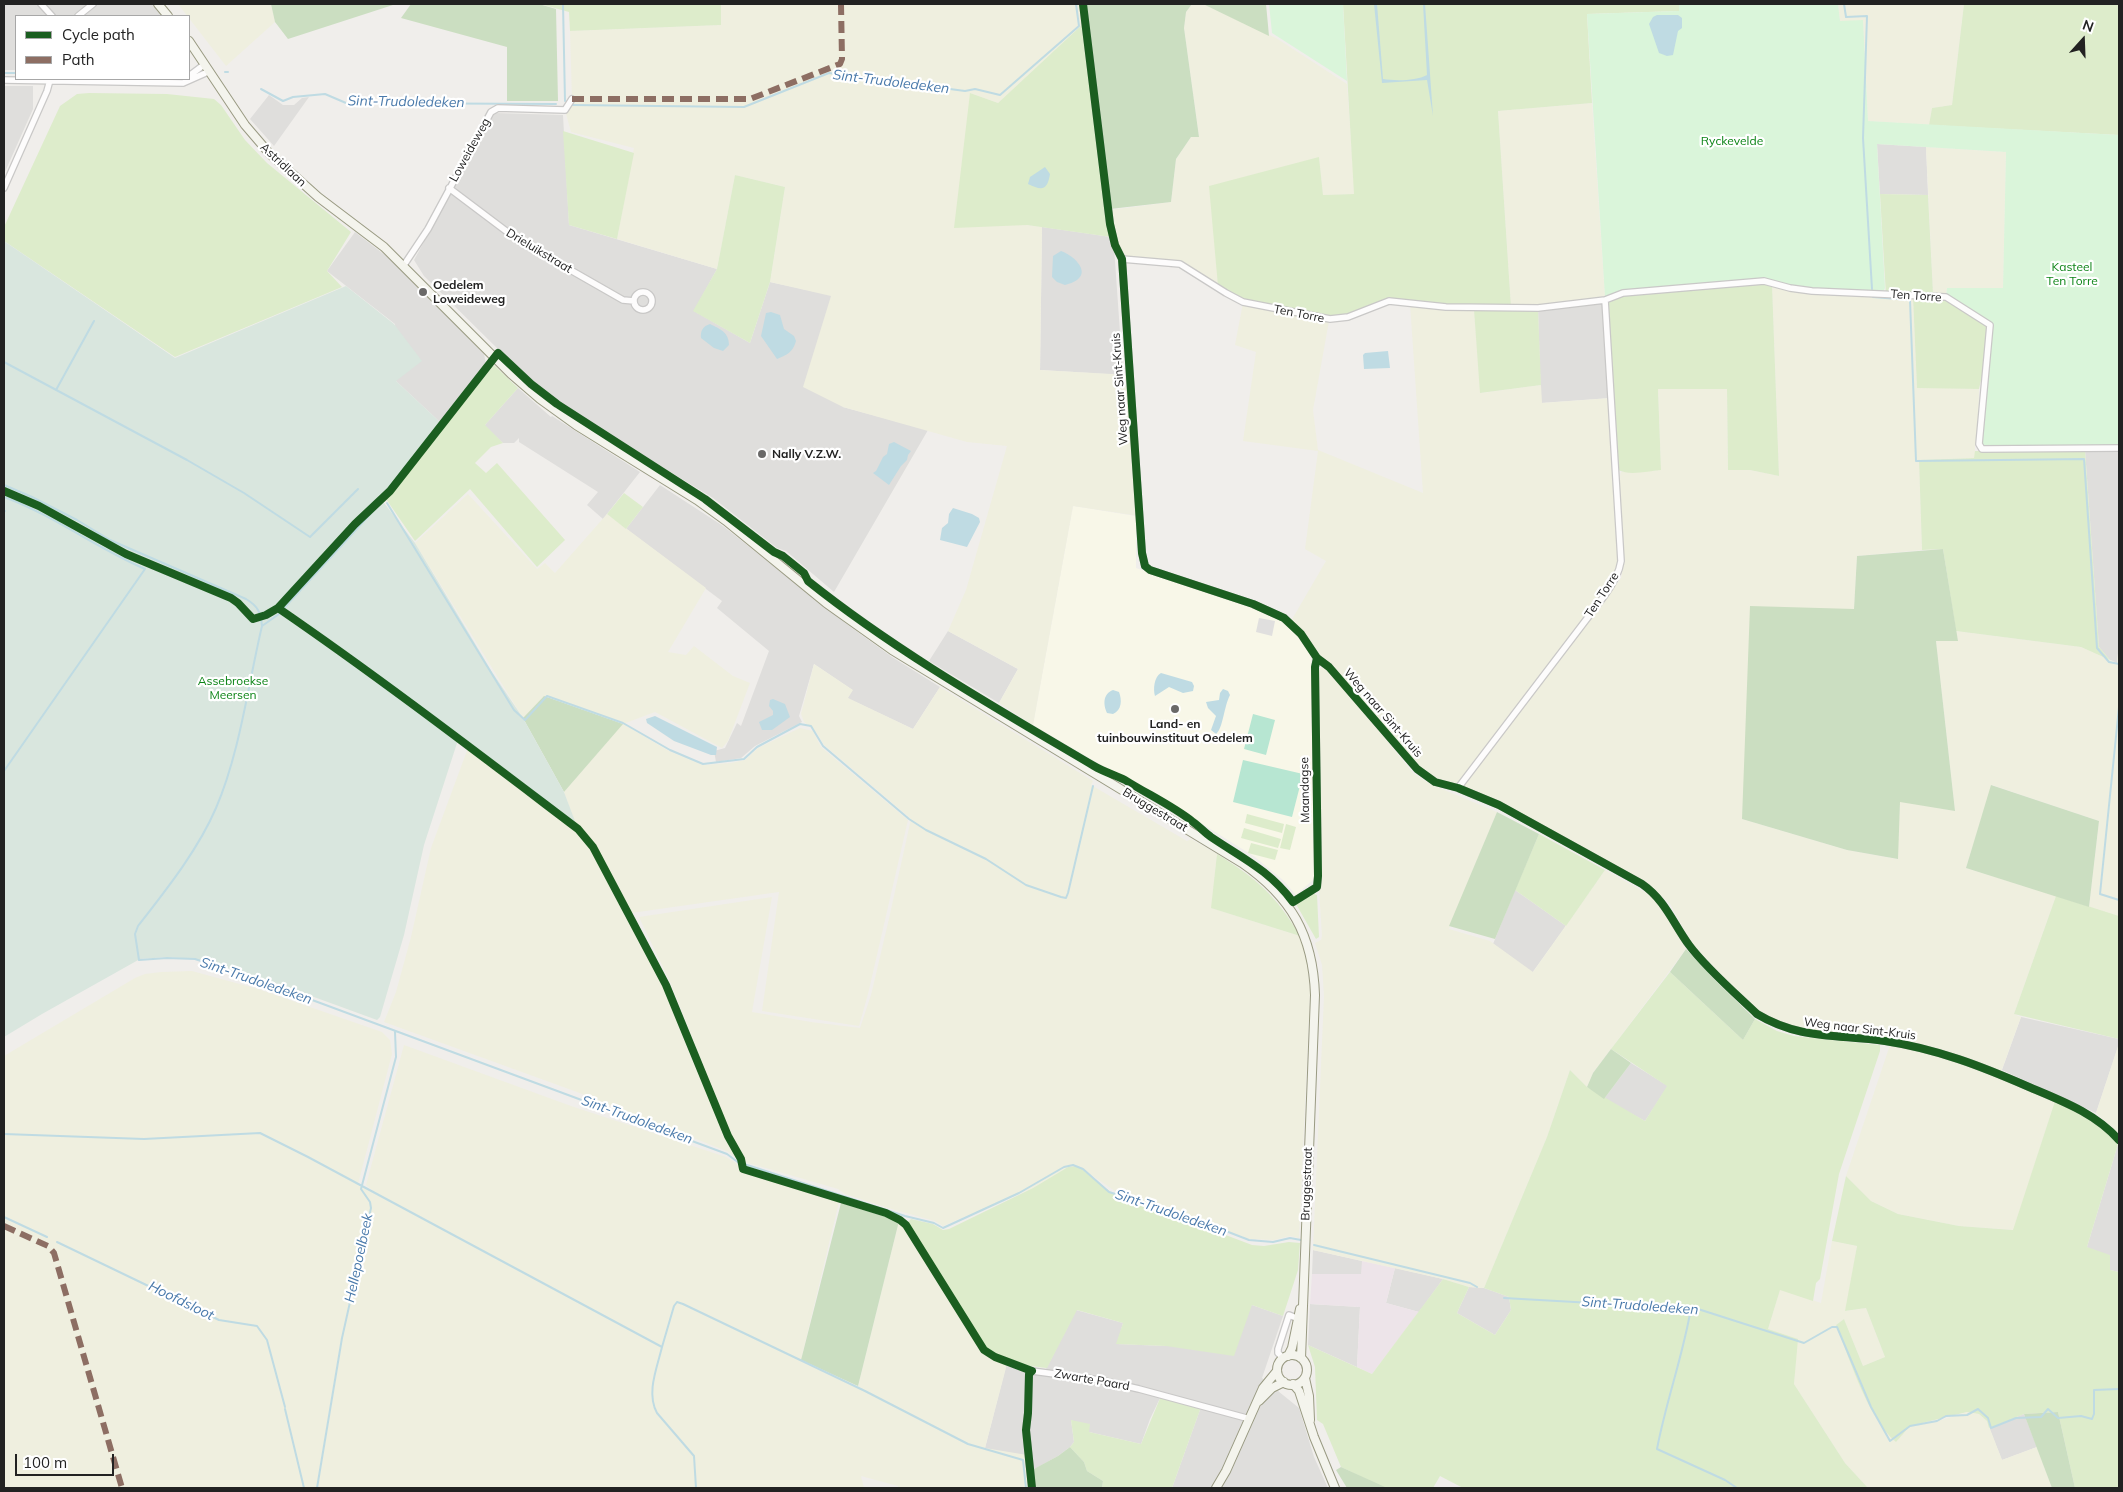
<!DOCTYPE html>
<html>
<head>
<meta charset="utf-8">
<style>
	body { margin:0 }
	#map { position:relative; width:2123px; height:1492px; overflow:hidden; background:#f0eeeb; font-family:Mulish,sans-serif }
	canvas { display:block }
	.frame { position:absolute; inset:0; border:5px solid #222; pointer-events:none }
	.legend { position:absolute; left:15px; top:15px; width:175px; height:65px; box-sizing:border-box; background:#fff; border:1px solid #a7a7a7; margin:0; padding:6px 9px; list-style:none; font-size:15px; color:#222 }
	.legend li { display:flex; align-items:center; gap:10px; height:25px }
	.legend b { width:25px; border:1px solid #a7a7a7 }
	.north { position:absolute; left:2058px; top:15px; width:50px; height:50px; -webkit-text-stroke:4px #fff; paint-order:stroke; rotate:20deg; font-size:14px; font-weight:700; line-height:20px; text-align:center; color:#222 }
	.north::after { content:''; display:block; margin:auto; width:18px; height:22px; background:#222; clip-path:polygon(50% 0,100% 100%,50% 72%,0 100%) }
	.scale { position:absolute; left:15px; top:1454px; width:99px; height:22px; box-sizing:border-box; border:2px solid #222; border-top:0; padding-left:6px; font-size:15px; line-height:18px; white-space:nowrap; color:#222; -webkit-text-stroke:4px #fff; paint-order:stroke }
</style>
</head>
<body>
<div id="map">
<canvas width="2123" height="1492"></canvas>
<div class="frame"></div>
<ul class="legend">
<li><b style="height:6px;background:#1b5e20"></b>Cycle path</li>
<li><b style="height:6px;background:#8d6e63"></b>Path</li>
</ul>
<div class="north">N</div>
<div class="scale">100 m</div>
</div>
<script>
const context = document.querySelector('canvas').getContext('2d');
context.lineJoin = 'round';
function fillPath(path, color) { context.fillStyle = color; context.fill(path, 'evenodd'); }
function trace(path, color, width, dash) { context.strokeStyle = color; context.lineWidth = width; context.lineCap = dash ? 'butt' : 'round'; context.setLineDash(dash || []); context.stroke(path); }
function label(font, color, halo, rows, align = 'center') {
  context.font = font + ' Mulish,sans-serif'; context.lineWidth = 4.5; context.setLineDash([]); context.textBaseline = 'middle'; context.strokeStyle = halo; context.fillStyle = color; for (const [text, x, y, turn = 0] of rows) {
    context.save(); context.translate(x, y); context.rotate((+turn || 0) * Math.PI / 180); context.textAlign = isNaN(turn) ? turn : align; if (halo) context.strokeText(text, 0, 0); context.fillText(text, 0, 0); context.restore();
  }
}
const residential = new Path2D(`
	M4 4H152L162 16H16V70H4Z
	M4 86H33V109L4 174Z
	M269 95 283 105H294L302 98 309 97 274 146 250 119Z
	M495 113 563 115 569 225 717 269 694 311 750 343 770 282 831 295 843 407 928 430 834 592 786 551 777 548 713 498 561 405 503 354 424 276 414 260Z
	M1877 144 1926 147 1928 195 1880 194Z
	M1042 227 1111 237 1114 247 1123 375 1040 370Z
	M355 232 403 269 484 354 486 364 441 423 396 381 395 324 327 271Z
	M1598 302 1603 305 1611 398 1541 403 1538 309Z
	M518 388 551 417 552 416 640 472 603 519 587 505 598 492 519 442V438L514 443H503L484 426Z
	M2085 450H2119V644L2117 663 2110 660 2099 647Z
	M660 485 723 526 848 625 892 657 940 687 913 729 847 698 852 690 814 664 799 716 802 722 755 746 741 758 716 762 714 751 725 748 737 723 741 726 769 651 717 608 722 601 626 529Z
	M948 631 1018 669 999 703 929 661Z
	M1515 890 1566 926 1532 973 1493 944Z
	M2021 1017 2119 1039V1044L2096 1113 2002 1070Z
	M1631 1063 1668 1086 1645 1121 1604 1099Z
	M2118 1144 2119 1146V1272L2110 1270 2087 1247Z
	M1313 1250 1362 1261V1274H1312Z
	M1395 1268 1443 1279 1419 1312 1386 1303Z
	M1469 1287 1484 1288 1509 1297 1511 1310 1495 1335 1457 1313Z
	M1310 1304 1360 1307 1357 1367 1308 1345Z
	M1252 1305 1283 1316 1262 1378 1299 1408 1314 1457 1328 1488H1172L1201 1407 1161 1396 1150 1419 1141 1444 1089 1432 1071 1420 1074 1442 1070 1447 1058 1456 1029 1472 985 1448 1006 1366 1043 1375 1076 1310 1123 1323 1117 1344 1166 1346Z
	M2024 1414 2037 1447 2002 1460 1989 1428Z`);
const industrial = new Path2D(`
	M1362 1261 1395 1268 1386 1303 1419 1312 1372 1374 1357 1367 1360 1307 1310 1304 1312 1274H1361Z`);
const education = new Path2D(`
	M1073 506 1136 516V568L1278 617 1290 625 1308 648 1311 659 1313 695 1316 873 1314 879 1296 895 1283 880 1255 857 1134 781 1108 769 1033 725Z`);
const farmland = new Path2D(`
	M178 4H271L275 22 226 66Z
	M721 4H1082L1085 22 998 103 970 93 1027 225 1042 227 1040 370 1129 375 1139 516 1073 506 1033 725 999 703 1018 669 948 631 966 590 1007 446 967 442 843 407 803 387 831 296 770 282 785 187 735 175 717 269 617 239 634 148 571 132 565 110 572 99 570 31 721 25Z
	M1192 4H1203L1276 38 1347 84 1355 194 1323 195 1319 157 1218 286 1179 262 1126 256 1118 245 1110 210 1171 202 1176 159 1191 137 1199 136 1184 28 1186 12Z
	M1838 4H1964L1952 105 1932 108 1929 125 1868 121 1863 21H1840Z
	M1592 103 1605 297 1548 306 1511 307 1498 111Z
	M1926 147 2006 152 2003 288H1947L1946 294 1933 293Z
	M1772 284 1913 297 1917 387 1979 389 1978 444 1975 446V458L1919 460 1922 550 1857 556 1854 609 1742 819 1847 850 1897 859 1900 801 1955 811 1936 641H1958L1956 631 2081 647 2117 663 2119 644V916L2089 907 2099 821 1992 785 1966 868 2056 896 2014 1014 2021 1017 2001 1072 1936 1048 1884 1037 1815 1032 1784 1024 1763 1014 1733 987 1692 944 1670 904 1650 885 1496 802 1462 788 1621 578 1624 563 1619 479 1621 472 1661 470 1658 389H1727L1728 470H1750L1779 476Z
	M1243 303 1329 321 1313 410 1318 450 1423 493 1410 304 1474 310 1481 393 1541 385 1542 403 1611 398 1619 568 1609 586 1458 784 1451 786 1429 776 1417 767 1291 621 1326 561 1305 549 1318 451 1243 441 1256 352 1235 345Z
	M468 494 537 569 545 563 555 573 607 514 706 588 668 652 686 655 694 646 733 676 750 683 728 741 722 748 655 712 623 724 669 751 703 765 731 763 745 760 758 748 800 728 813 731 821 747 908 820 868 994 859 1026 762 1011 779 892 624 914 663 987 693 1062 726 1137 739 1161 729 1152 577 1092 384 1022 396 992 411 937 431 848 468 748 577 828 564 792 622 724 544 696 523 718 415 543Z
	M814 664 853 690 848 698 913 729 940 687 1093 781 1091 785 1187 841 1191 839 1217 854 1212 908 1300 936 1307 957 1310 993 1299 1238 1290 1236 1274 1240 1249 1239 1118 1193 1078 1166 1068 1167 1033 1188 943 1226 935 1221 888 1208 845 1194 838 1189 745 1162 731 1135 671 984 639 917 772 897 752 1012 811 1022 860 1028 871 995 888 923 911 819 824 745 816 732 804 722 801 714Z
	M1323 667 1329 670 1413 773 1430 784 1497 812 1449 929 1490 941 1533 972 1605 870 1650 895 1664 910 1686 949 1593 1073 1587 1087 1570 1070 1547 1137 1484 1288 1469 1287 1443 1279 1313 1250 1324 996 1322 965 1315 943 1321 940 1322 936 1319 889 1318 670Z
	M192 971 258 989 382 1032 390 1040 392 1054 358 1184 373 1191 366 1185 404 1045 571 1106 726 1157 739 1165 740 1171 839 1202 801 1360 858 1386 899 1221 906 1228 942 1285 976 1342 989 1355 1007 1364 985 1448 1027 1455 1030 1488H898V1486L861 1476 864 1488H4V1056L135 978 145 974 161 972Z
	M2119 1043V1134L2096 1113Z
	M1890 1045 1943 1055 2055 1101 2014 1230 1959 1226 1898 1214 1871 1201 1846 1176Z
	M1832 1241 1857 1246 1846 1311 1866 1308 1885 1357 1863 1366 1844 1319 1836 1325 1896 1442 1910 1426 1917 1423 1942 1420 1967 1412 1979 1414 1987 1421 2002 1460 2037 1447 2052 1488H1868L1845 1463 1794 1384 1797 1339 1768 1329 1780 1289 1821 1303Z`);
const grass = new Path2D(`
	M540 4H721V25L570 31 569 12Z
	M1343 4H1679V11L1587 14 1592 103 1498 111 1511 307 1446 306 1396 299 1336 318 1239 299 1218 286 1209 186 1319 157 1323 195 1354 194Z
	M1964 4H2119V135L1929 125 1932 108 1952 105Z
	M1085 22 1111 237 1027 225 954 228 970 93 998 103Z
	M89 93 167 94 214 99 221 105 245 140 267 163 351 232 327 271 342 287 175 357 4 241V227L60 106 77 94Z
	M563 131 634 153 617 239 569 225Z
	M735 175 785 187 770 282 750 343 693 311 717 269Z
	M1880 194 1928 195 1933 293 1946 294V296L1987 324 1986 358 1979 389 1917 388 1913 297 1886 295Z
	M1761 282 1772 284 1779 476 1750 470H1728L1727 389H1658L1661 470C1648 471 1630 476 1618 470L1607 306 1612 298 1616 296Z
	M1538 309 1541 385 1480 393 1474 310Z
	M494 365 518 388 485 425 503 443 491 447 475 463 486 473 497 463 565 540 537 567 470 489 415 541 386 499Z
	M2085 450 2099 647 2110 660 2081 647 1956 631 1943 549 1922 550 1919 460 1974 458 1975 451Z
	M624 493 643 507 626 529 607 514Z
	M1247 814 1284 824 1282 833 1245 823Z
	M1286 824 1296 827 1290 850 1280 848Z
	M1244 828 1281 839 1278 848 1241 838Z
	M1539 834 1605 870 1566 926 1515 890Z
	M1251 843 1278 850 1275 860 1248 853Z
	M1217 854C1257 879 1276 895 1300 936L1211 908Z
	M1311 893 1317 895 1319 937 1316 939 1296 904Z
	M2056 896 2119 916V1039L2014 1014Z
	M1670 972 1743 1040 1755 1019 1777 1031 1794 1036 1880 1045V1051L1839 1174 1820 1279 1816 1283 1813 1301 1780 1290 1768 1329 1798 1339 1794 1384 1845 1463 1868 1488H1463L1440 1476 1433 1488H1385L1341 1467 1323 1424 1317 1420 1315 1367 1308 1345 1372 1374 1443 1279 1469 1287 1457 1313 1495 1335 1511 1310 1509 1297 1484 1288 1547 1137 1570 1070 1587 1087 1645 1121 1667 1086 1611 1049Z
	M2055 1101C2079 1111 2102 1121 2118 1144L2087 1247 2110 1255V1270L2119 1272 2118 1295 2119 1296V1488H2075L2058 1412 2024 1414 1989 1428 1987 1421 1979 1414 1967 1412 1910 1426 1896 1442C1867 1417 1850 1359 1836 1325L1844 1319 1863 1366 1885 1357 1866 1308 1845 1311 1857 1246 1832 1241 1846 1176 1871 1201 1898 1214 1959 1226 2013 1230Z
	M1078 1166 1112 1193 1161 1215 1223 1234 1252 1245 1264 1246 1289 1242 1300 1243 1298 1270 1283 1316 1252 1305 1234 1356 1166 1346 1116 1344 1123 1323 1077 1310 1047 1368C1021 1365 996 1362 979 1341L907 1223 911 1219 933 1224 943 1230 949 1229 1033 1188 1068 1167Z
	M1161 1396 1201 1407 1172 1488H1102L1103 1481 1087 1471 1084 1462 1070 1447 1074 1442 1071 1420 1090 1424 1089 1432 1141 1444Z`);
const forest = new Path2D(`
	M271 4H396L288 39 275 22Z
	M411 4H539L556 9 558 101H507V47L401 18Z
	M1083 4H1266L1269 36 1203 4H1192L1186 12 1184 28 1199 137H1191L1176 159 1171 202 1110 209Z
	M1943 549 1958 641H1936L1955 811 1900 802 1898 859 1847 850 1742 819 1750 606 1854 609 1857 556Z
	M544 696 623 724 564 792 523 718Z
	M1991 785 2099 821 2089 907 1966 868Z
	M1497 812 1539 834 1495 939 1449 926Z
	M1686 949 1716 981 1755 1019 1743 1040 1670 972Z
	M1611 1049 1631 1063 1604 1099 1587 1087 1593 1073Z
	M841 1203 899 1221 858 1386 801 1360Z
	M2058 1412 2075 1488H2052L2024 1414Z
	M1070 1447 1084 1462 1087 1471 1103 1481 1102 1488H1033L1032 1470 1058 1456Z
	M1341 1467 1385 1487V1488H1347L1336 1470Z`);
const wetland = new Path2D(`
	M4 241 175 358 346 286 394 324 422 361 396 381 441 423 381 499 415 543 492 672 523 718 564 792 578 829 458 740 424 845 404 935 380 1017 377 1020 262 978 196 959 167 957 140 959 42 1014 4 1037Z`);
const park = new Path2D(`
	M1269 4H1343L1347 81 1272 33Z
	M1679 4H1838L1840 21 1863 20 1868 121 2119 135V447L1985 448 1982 445 1990 322 1946 296 1947 288H2003L2006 152 1877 144 1885 288 1883 292 1803 289 1769 280 1622 292 1605 297 1587 14 1679 11Z`);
const pitch = new Path2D(`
	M1253 714 1275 720 1266 755 1244 749Z
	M1243 760 1303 774 1292 817 1233 802Z`);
const parking = new Path2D(`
	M1259 618 1275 621 1272 636 1256 632Z`);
const water = new Path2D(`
	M1374 4H1377L1383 79C1395 81 1416 81 1427 75L1423 4H1425L1433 116 1427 80 1382 83Z
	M1657 15H1678L1682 18V28L1678 31 1673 55 1667 56 1659 53 1649 24 1653 17Z
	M1045 167 1050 174C1047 192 1041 190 1028 184L1030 177Z
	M1061 251C1071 254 1091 270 1077 280 1074 282 1069 284 1065 285L1057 282 1052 277 1053 256Z
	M771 312 780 315 784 329 794 336 796 341C793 352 787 355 777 359L761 336 766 313Z
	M710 324C720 329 729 332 729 345L723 351 714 348 701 338C700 331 703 326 710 324Z
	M1388 351 1390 368 1364 369 1363 355 1365 353Z
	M894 442 911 451 908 455 907 460 901 466 889 485 873 473 876 471 883 457 887 454 889 444Z
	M953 508 972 514 979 518 980 522 967 547 940 540 942 528 948 523 949 514Z
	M1161 673 1192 682 1194 686 1193 691 1183 693 1169 687 1155 696C1153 689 1154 677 1161 673Z
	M1223 689 1228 691 1230 695C1224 706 1223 729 1216 734L1211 730 1216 716 1208 708 1206 702 1219 700 1220 693Z
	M1113 690 1119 692C1122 700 1122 710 1113 714L1107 713C1103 704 1103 694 1113 690Z
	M773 699 785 704 790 717 772 730H762L759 722 773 715V711L769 706 770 700Z
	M655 716 717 747 716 755H711L674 741 647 723 646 719Z`);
const stream = new Path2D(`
	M563 4 565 101
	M1844 4 1846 17 1867 16 1863 138 1872 289
	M225 72H228
	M4 73H16
	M261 89 283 101 293 97 325 94 346 103 556 104
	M571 105 744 107 829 73 965 91 975 89 1000 95 1079 26 1076 4
	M1873 297 1910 300 1916 461 2084 459 2097 648 2109 662 2119 664
	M4 362 187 460 244 493 310 537 358 489
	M56 390 94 321
	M4 485 32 497 77 520 110 540 246 599C258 606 261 613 262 626 248 685 240 752 216 808 198 850 166 890 138 926L135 934 139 960 167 958 195 959 261 981 727 1154 739 1163
	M4 497C53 515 96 548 145 569L4 771
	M387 503 514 710 525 720 547 696 623 723 670 750 703 764 744 759 757 747 800 724 811 726 823 746 909 819 926 830 986 859 1026 885 1061 897 1066 898 1068 893 1093 786
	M4 512 5 511
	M284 608 375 509
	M262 626 279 614
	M2119 707 2100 894 2119 900
	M4 1134 144 1139 260 1133 308 1157 662 1347C657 1368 646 1393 657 1413L694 1456 696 1488
	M744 1164 905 1216 934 1223 943 1228 1019 1193 1064 1167 1073 1165 1083 1169 1109 1192 1131 1199 1158 1211 1218 1228 1249 1240 1273 1242 1290 1238 1301 1240
	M4 1217 47 1237
	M57 1242 219 1320 257 1326 267 1340 285 1407
	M1314 1245 1470 1283 1477 1287
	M1504 1298 1698 1309 1804 1343 1832 1327H1837L1871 1407 1890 1441 1910 1426 1937 1421 1946 1416 1967 1415 1978 1409 1988 1418 1991 1428 2016 1418 2041 1417 2048 1409 2058 1418 2081 1416 2092 1419 2094 1414V1390L2119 1389
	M1691 1308C1683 1356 1666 1401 1657 1449L1725 1480 1737 1488
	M662 1347 674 1306 677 1302 683 1304 865 1391 968 1444 1023 1460 1026 1488
	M285 1409 304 1488
	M317 1488 342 1338 371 1208 370 1202 361 1189 396 1057 395 1032`);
const street = new Path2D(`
	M41 4 52 16
	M1083 4 1110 224 1115 245 1122 259 1142 553 1145 566 1150 570 1253 604 1284 618 1301 634 1317 658 1329 667 1417 769 1435 782 1458 788 1499 805 1642 884C1665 900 1673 923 1689 945 1706 968 1736 994 1757 1014 1800 1040 1838 1034 1885 1041 1937 1049 1981 1066 2029 1087 2062 1101 2095 1113 2119 1140
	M78 16 93 4
	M189 76 205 64
	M4 80 183 83 210 71
	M4 188 47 91 50 80
	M449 188 518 240 623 300 634 301
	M1122 259 1180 264 1226 293 1243 302 1330 319 1348 317 1389 301 1446 307 1538 308 1605 300 1623 293 1764 281 1790 288 1812 291 1946 297 1990 325 1979 444 1982 449 2119 448
	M404 265 428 229 491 112 498 108 565 110 572 99
	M634 301a9 9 0 1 1 18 0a9 9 0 1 1-18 0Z
	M1458 788 1605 595C1613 584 1619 574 1621 561L1605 300
	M1288 905 1317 887 1318 876 1315 667 1317 658
	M1283 1358 1278 1353V1349L1289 1315 1301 1320
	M1032 1488 1026 1430 1028 1413 1029 1374 1032 1371 1100 1380 1139 1389 1250 1419`);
const secondary = new Path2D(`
	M158 4 168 16
	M189 41 245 125 269 153 318 197 384 247 511 374 540 399 576 425 697 500 726 521 826 603 892 650 1242 863C1291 897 1313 935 1315 995L1301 1358
	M1277 1370a15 15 0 1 1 30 0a15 15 0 1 1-30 0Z
	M1288 1356 1292 1348 1300 1309
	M1305 1378 1309 1396 1310 1420
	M1293 1384 1299 1391 1314 1437 1335 1488
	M1259 1401 1272 1388 1284 1382
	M1216 1488 1226 1471 1263 1388 1277 1371`);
const quiet = new Path2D(`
	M572 99H750L840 64 842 59 841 4
	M4 1226 48 1246 54 1253 122 1488`);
const cycleway = new Path2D(`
	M1083 4 1110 224 1115 245 1122 259 1142 553 1145 566 1150 570 1253 604 1284 618 1301 634 1317 658 1329 667 1417 769 1435 782 1458 788 1499 805 1642 884C1665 900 1673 923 1689 945 1706 968 1736 994 1757 1014 1800 1040 1838 1034 1885 1041 1937 1049 1981 1066 2029 1087 2062 1101 2095 1113 2119 1140
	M4 491 39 506 126 554 231 598 238 603 253 619 266 615 278 608 355 524 390 491 498 353 531 384 557 404 705 499 774 552 783 556 804 573 808 581C897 652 996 708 1094 766 1104 772 1115 775 1125 780 1147 794 1173 806 1193 822 1199 826 1204 832 1211 837 1242 858 1269 870 1293 902L1317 887 1318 876 1315 667 1317 658
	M278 608C380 678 479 754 578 829L593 847 666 985 728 1136 741 1159 743 1169 886 1213 900 1220 906 1225 984 1350 995 1357 1032 1371 1029 1374 1028 1413 1026 1430 1032 1488`);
const markers = [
	[423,292,5,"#6a6968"],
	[762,454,5,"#6a6968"],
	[1175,709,5,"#6a6968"]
];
const parkNames = [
	["Ryckevelde",1732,141],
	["Kasteel",2072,267],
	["Ten Torre",2072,281],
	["Assebroekse",233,681],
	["Meersen",233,695]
];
const streetNames = [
	["Loweideweg",470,150,-61],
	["Astridlaan",283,165,43],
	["Drieluikstraat",539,251,31],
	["Ten Torre",1916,296,4],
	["Ten Torre",1299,314,11],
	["Weg naar Sint-Kruis",1120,389,-94],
	["Ten Torre",1602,595,-57],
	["Weg naar Sint-Kruis",1383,713,49],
	["Maandagse",1305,790,-91],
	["Bruggestraat",1155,810,31],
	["Weg naar Sint-Kruis",1860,1029,7],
	["Bruggestraat",1307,1184,-88],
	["Zwarte Paard",1092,1380,10]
];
const poiNames = [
	["Oedelem",433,285],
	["Loweideweg",433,299],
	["Nally V.Z.W.",772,454],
	["Land- en",1175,724,"center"],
	["tuinbouwinstituut Oedelem",1175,738,"center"]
];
const waterNames = [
	["Sint-Trudoledeken",891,82,7],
	["Sint-Trudoledeken",406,102,1],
	["Sint-Trudoledeken",256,981,19],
	["Sint-Trudoledeken",637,1120,20],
	["Sint-Trudoledeken",1171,1213,19],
	["Hellepoelbeek",359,1258,-78],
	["Hoofdsloot",181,1301,26],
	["Sint-Trudoledeken",1640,1306,4]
];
fillPath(residential, '#dfdedc');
fillPath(industrial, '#ede4e9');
fillPath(education, '#f8f7e8');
fillPath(farmland, '#efefdf');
fillPath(grass, '#ddeccb');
fillPath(forest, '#cbdec1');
fillPath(wetland, '#d9e6de');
fillPath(park, '#daf5da');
fillPath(pitch, '#b7e6d2');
fillPath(parking, '#e0dfde');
fillPath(water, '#bfdbe3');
trace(stream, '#bfdbe3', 2);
trace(street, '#c9c8c7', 8);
trace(secondary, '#999a82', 10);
trace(street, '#fdfcfc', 5.5);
trace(secondary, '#f4f4ed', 8);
trace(quiet, '#8d6e63', 6, [12, 6]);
trace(cycleway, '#1b5e20', 8);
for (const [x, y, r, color] of markers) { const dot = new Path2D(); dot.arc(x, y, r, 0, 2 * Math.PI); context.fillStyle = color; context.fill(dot); trace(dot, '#fff', 2); }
label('12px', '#0c8416', '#fff', parkNames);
label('12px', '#222', '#fff', streetNames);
label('bold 12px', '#222', '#fff', poiNames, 'left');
label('italic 14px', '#4a7aab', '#fff', waterNames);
</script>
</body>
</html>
